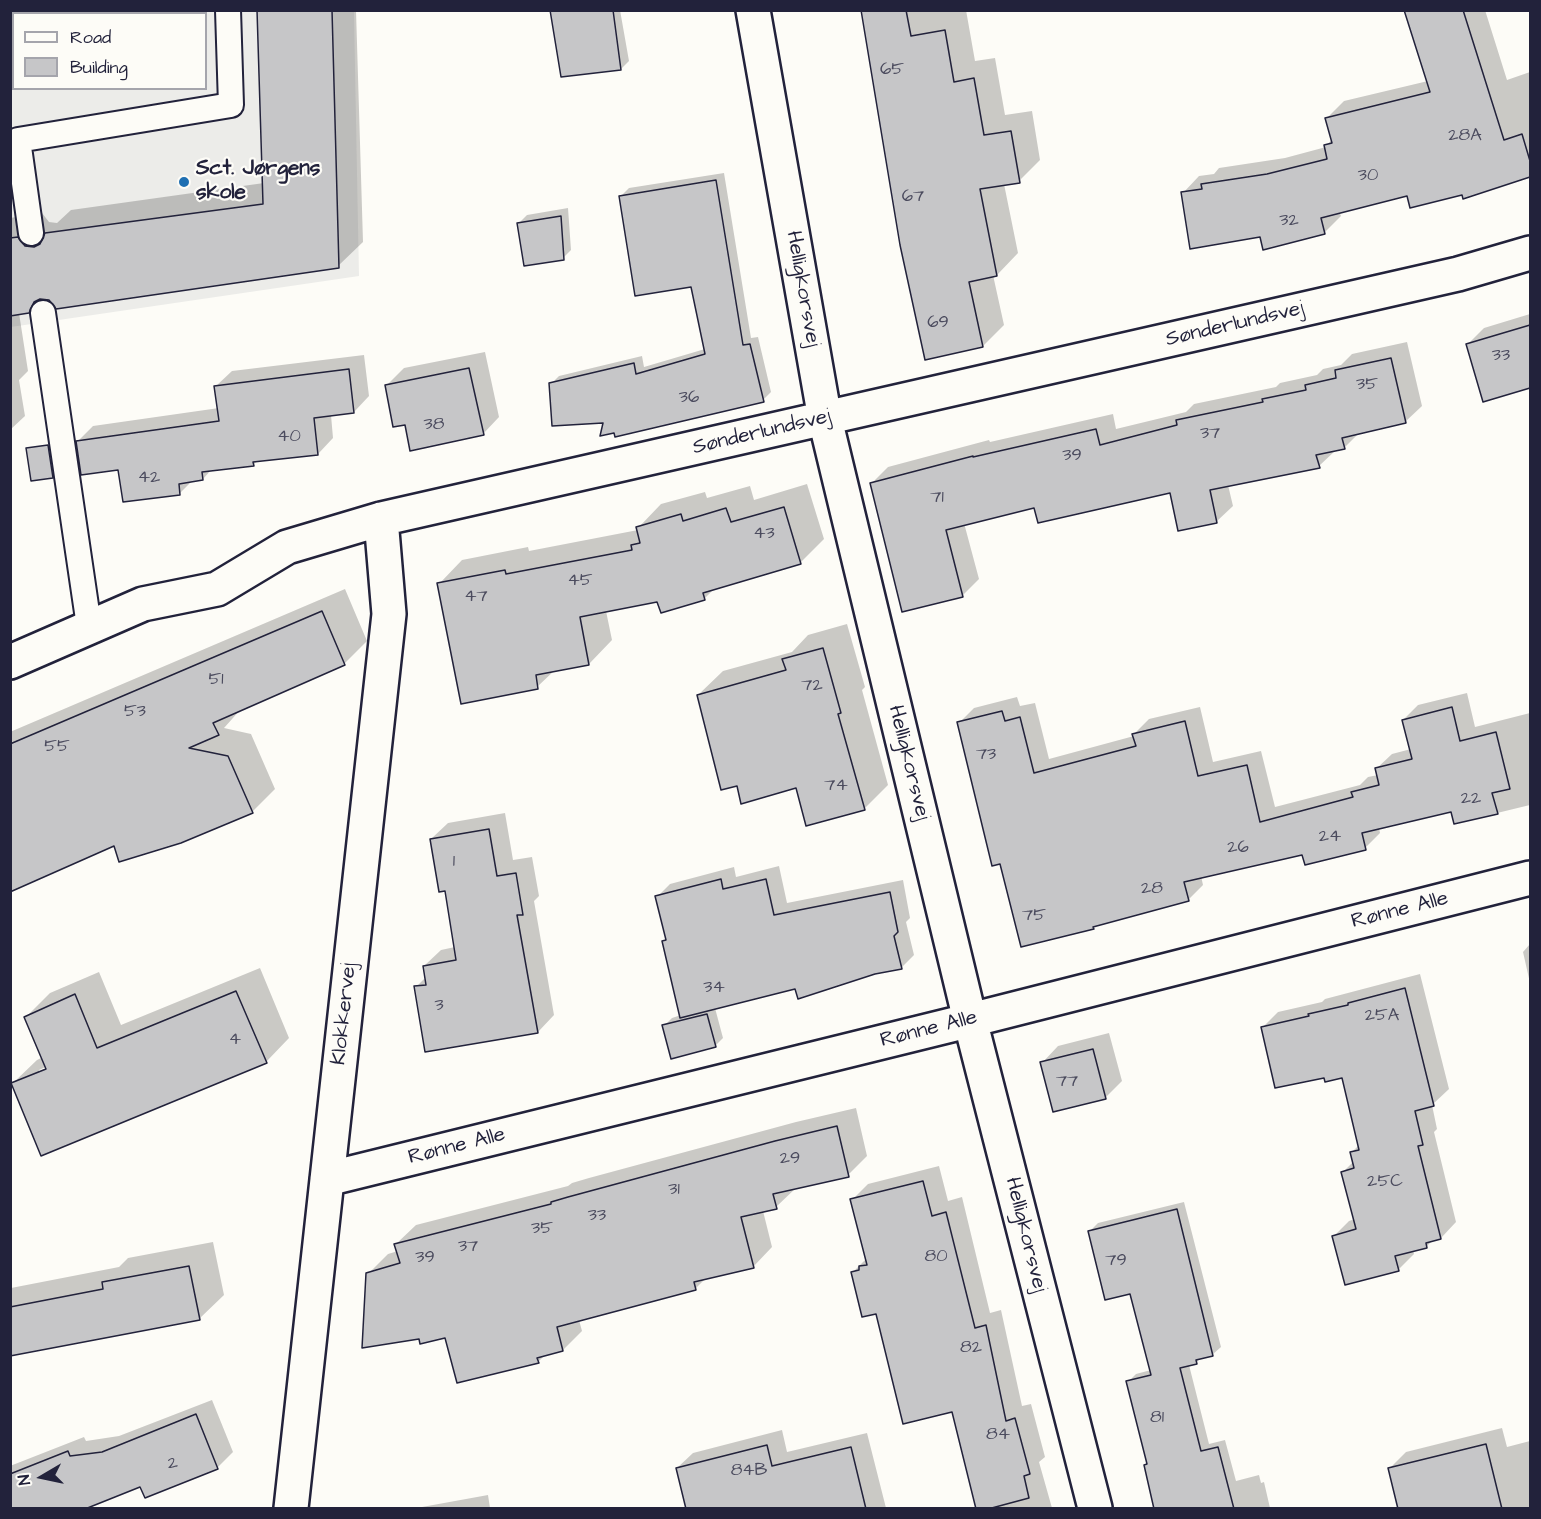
<!DOCTYPE html>
<html>
<head>
<meta charset="utf-8">
<style>
	body { margin:0 }
	#map { position:relative; width:1541px; height:1519px; overflow:hidden; background:#fdfcf7; font-family:"Architects Daughter",sans-serif }
	canvas { display:block }
	.frame { position:absolute; inset:0; border:12px solid #22223b; pointer-events:none }
	.legend { position:absolute; left:12px; top:12px; width:195px; height:78px; box-sizing:border-box; background:#fdfcf7; border:2px solid #a5a5ac; margin:0; padding:8px 10px; list-style:none; font-size:18px; color:#22223b }
	.legend li { display:flex; align-items:center; gap:12px; height:30px }
	.legend b { width:30px; border:2px solid #a5a5ac }
	.north { position:absolute; left:12px; top:1447px; width:60px; height:60px; -webkit-text-stroke:4px #fdfcf7; paint-order:stroke; rotate:261deg; font-size:16px; font-weight:700; line-height:24px; text-align:center; color:#22223b }
	.north::after { content:''; display:block; margin:auto; width:21px; height:27px; background:#22223b; clip-path:polygon(50% 0,100% 100%,50% 72%,0 100%) }
</style>
</head>
<body>
<div id="map">
<canvas width="1541" height="1519"></canvas>
<div class="frame"></div>
<ul class="legend">
<li><b style="height:8px;background:#fdfcf7"></b>Road</li>
<li><b style="height:16px;background:#c6c6c8"></b>Building</li>
</ul>
<div class="north">N</div>
</div>
<script>
const context = document.querySelector('canvas').getContext('2d');
context.lineJoin = 'round';
function fillPath(path, color) { context.fillStyle = color; context.fill(path, 'evenodd'); }
function trace(path, color, width, dash) { context.strokeStyle = color; context.lineWidth = width; context.lineCap = dash ? 'butt' : 'round'; context.setLineDash(dash || []); context.stroke(path); }
function label(font, color, halo, rows, align = 'center') {
  context.font = font + ' "Architects Daughter",sans-serif'; context.lineWidth = 4.5; context.setLineDash([]); context.textBaseline = 'middle'; context.strokeStyle = halo; context.fillStyle = color; for (const [text, x, y, turn = 0] of rows) {
    context.save(); context.translate(x, y); context.rotate((+turn || 0) * Math.PI / 180); context.textAlign = isNaN(turn) ? turn : align; if (halo) context.strokeText(text, 0, 0); context.fillText(text, 0, 0); context.restore();
  }
}
const built = new Path2D(`
	M10 11H354L359 276 11 327ZM14 14H206V88H14Z`);
const shadow = new Path2D(`
	M10 10H81L82 14H14V57L10 58Z
	M259 10H356L363 242 338 266 50 299 42 298 28 312 19 313 28 371 19 380 25 416 10 430V218L42 213 49 222 57 223 71 210 264 183Z
	M551 10H620L629 61 621 69Z
	M862 10H966L975 61 995 58 1005 115 1032 111 1040 160 1019 181 1004 184 1018 253 997 275H993L1004 325 983 346Z
	M1405 10H1485L1507 80 1530 72V176L1464 197 1463 193 1408 194 1339 211 1341 216 1324 233 1261 235 1183 193 1199 176 1214 174 1219 168 1285 158 1326 147 1332 139 1327 118 1344 101 1428 81Z
	M724 173 751 338 758 337 771 392 763 400 605 421 551 384 559 376 642 356 644 367 705 349 693 285 621 196 629 188Z
	M568 208 571 250 563 258 519 223 527 215Z
	M1530 314V386L1484 400 1468 344 1484 328Z
	M1407 342 1422 406 1405 422 1359 433 1344 448 1336 450 1319 466 1228 485 1233 506 1216 522 1172 491 1035 506 964 523 979 579 962 596 872 483 888 467 989 440 990 442 1113 414 1116 429 1186 412 1194 404 1276 387 1280 383 1317 375 1323 369 1341 365 1352 354Z
	M485 352 499 417 483 434 406 423 387 385 404 368Z
	M364 355 369 396 354 412 331 415 333 438 318 454 258 460 253 465 212 469 203 479 193 480 180 493 120 468 78 441 93 426 219 408 216 386 232 371Z
	M807 484 824 539 800 563 715 588 704 599 659 600 606 611 612 640 589 664 555 670 537 687 439 584 462 560 528 547 529 551 638 530V528L661 504 705 492 707 498 750 486 754 500Z
	M345 589 367 641 344 664 241 709 224 728 251 734 275 789 252 812 114 844 10 890V732Z
	M847 624 865 687 862 690 888 785 864 809 797 787 738 784 698 695 723 671 792 652 808 635Z
	M1467 693 1475 727 1530 713V805L1456 823 1452 810 1379 828 1380 833 1365 848 1304 853 1201 876 1203 885 1188 900 1096 924 1093 927 1001 862 959 723 974 708 1017 697 1020 706 1035 703 1049 759 1134 736V734L1149 719 1200 707 1213 762 1261 751 1275 807 1360 785 1368 777 1378 775 1376 769 1392 754 1411 749 1403 720 1418 705Z
	M505 813 513 860 532 857 539 896 534 901 554 1015 538 1032 416 987 426 977 424 966 441 950 455 947 446 889 431 839 448 823Z
	M779 866 787 903 903 880 910 918 906 922 914 955 901 968 796 987 715 1008 723 1038 715 1046 664 1026 672 1018 681 1015 663 942 667 938 657 897 670 884 734 867 736 877Z
	M1530 944V983L1523 952Z
	M260 968 289 1038 266 1062 13 1083 37 1060 43 1057 26 1017 50 993 99 972 121 1025ZM52 1064 53 1067 39 1073V1070Z
	M1420 974 1449 1089 1432 1105 1437 1129 1434 1132 1456 1222 1441 1238 1434 1239 1426 1247 1413 1250 1414 1254 1398 1270 1334 1236 1349 1221 1355 1219 1343 1172 1354 1161 1352 1152 1359 1145 1343 1076H1325L1262 1028 1278 1012 1322 1002 1325 999Z
	M1109 1033 1122 1081 1105 1098 1042 1063 1058 1046Z
	M856 1108 867 1156 848 1175 797 1187 776 1207 763 1211 772 1247 753 1267 706 1278 695 1289 579 1320 582 1331 563 1350 545 1355 538 1362 447 1336 420 1337 368 1274 388 1254 398 1251 396 1244 416 1225 568 1186 572 1183 589 1178 796 1122Z
	M939 1166 948 1201 962 1197 990 1313 1001 1310 1022 1406 1031 1404 1045 1457 1039 1462 1052 1508H977L953 1410 878 1312 853 1272 867 1258 852 1200 868 1184Z
	M1184 1202 1221 1347 1212 1355 1201 1357 1196 1363 1189 1365 1209 1444 1225 1440 1236 1481 1259 1475 1261 1483 1264 1482 1270 1508H1155L1148 1463 1128 1382 1136 1374 1151 1370 1131 1292 1090 1231 1098 1223Z
	M213 1242 224 1295 199 1319 10 1355 11 1288 119 1267 128 1258Z
	M212 1400 233 1452 217 1468 141 1485 10 1508V1466L84 1437 86 1441 119 1436Z
	M1502 1428 1507 1447 1530 1441V1508H1399L1389 1469 1406 1452Z
	M782 1430 787 1452 867 1433 886 1508H687L677 1468 693 1453Z
	M488 1495 490 1508H421L422 1507Z`);
const building = new Path2D(`
	M257 10H332L339 268 56 309 49 300 40 299 34 302 29 313 10 316V238L18 237 25 246 34 247 40 244 45 233 263 204Z
	M550 10H613L621 70 561 77Z
	M861 10H906L911 36 945 30 954 82 974 78 984 135 1011 131 1020 183 980 189 997 276 969 282 983 347 925 360 900 245Z
	M1404 10H1463L1504 140 1522 134 1530 161V177L1463 199 1462 195 1410 208 1407 196 1321 218 1325 234 1263 250 1260 237 1190 249 1181 192 1202 189 1201 184 1267 174 1327 159 1324 145 1332 143 1325 118 1430 92Z
	M716 180 743 345 750 344 764 402 615 437 614 433 600 436 603 423 552 426 549 383 634 363 636 374 705 354 691 287 635 296 619 196Z
	M561 216 564 260 524 266 517 223Z
	M1530 325V388L1483 402 1466 344Z
	M1391 358 1406 423 1342 438 1345 449 1316 455 1320 468 1210 490 1217 523 1178 531 1170 493 1038 523 1034 508 946 530 963 597 902 612 870 483 973 456V457L1096 429 1100 445 1177 425 1176 420 1263 402 1262 399 1306 390 1305 385 1336 378 1335 370Z
	M469 368 484 435 410 451 405 425 393 427 385 385Z
	M349 369 354 413 314 418 318 455 253 462 254 466 202 472 203 480 179 484 180 495 123 502 118 470 81 475 76 441 219 421 214 386Z
	M48 445 53 478 31 481 26 448Z
	M784 507 801 564 703 593 705 600 661 613 657 602 580 617 589 665 536 675 538 689 461 704 437 583 505 570 506 574 632 550 631 545 640 543 636 527 681 514 683 521 726 508 731 522Z
	M322 611 345 665 213 723 219 735 189 748 228 756 253 813 181 843 119 862 114 846 10 892V744Z
	M823 648 841 713 838 714 865 810 806 826 796 788 741 804 737 786 721 790 697 695 786 670 782 659Z
	M1452 707 1460 741 1496 732 1510 789 1492 793 1498 814 1454 824 1451 812 1362 833 1366 850 1305 865 1302 855 1184 882 1189 901 1093 927 1094 929 1021 947 1000 864 992 866 957 722 1002 711 1005 721 1020 717 1034 773 1136 746 1132 734 1185 721 1198 776 1247 765 1260 822 1353 797 1351 792 1379 785 1375 768 1412 759 1402 720Z
	M489 829 497 876 516 873 523 915H517L538 1033 425 1052 414 986 426 985 423 966 456 960 445 891 439 892 430 839Z
	M721 879 723 889 766 879 774 915 890 892 898 932 894 936 902 969 875 974 798 999 795 989 680 1018 662 941 666 940 655 896Z
	M1405 988 1434 1106 1415 1111 1423 1145 1418 1146 1441 1239 1426 1243 1427 1248 1395 1256 1399 1271 1345 1285 1332 1236 1356 1229 1341 1172 1354 1168 1350 1152 1359 1150 1342 1078 1325 1082 1324 1078 1275 1088 1261 1027 1309 1016 1308 1014 1348 1005V1003Z
	M236 991 267 1063 41 1156 11 1083 46 1069 24 1017 75 994 97 1048Z
	M707 1014 716 1047 671 1059 662 1025Z
	M1093 1049 1106 1099 1053 1112 1040 1062Z
	M837 1126 849 1177 773 1194 777 1209 741 1217 754 1268 694 1282 696 1290 557 1327 563 1351 537 1358 539 1363 457 1383 445 1338 420 1344 419 1339 362 1348 366 1273 400 1263 394 1244 551 1204V1202L568 1197 775 1141Z
	M923 1181 932 1216 946 1212 975 1328 986 1325 1006 1421 1015 1418 1030 1474 1024 1476 1029 1498 988 1509H976L952 1412 903 1424 876 1314 862 1317 851 1272 859 1270V1266L867 1265 850 1199Z
	M1177 1209 1213 1356 1196 1360 1197 1364 1180 1368 1201 1451 1218 1447 1234 1509H1154L1144 1465 1147 1464 1126 1381 1151 1375 1130 1294 1105 1300 1088 1231Z
	M189 1266 200 1320 10 1356V1307L103 1289 102 1282Z
	M196 1414 218 1469 145 1498 140 1487 85 1509H10V1474L68 1451 70 1456 102 1452Z
	M1486 1444 1502 1509H1398L1388 1468Z
	M767 1445 772 1466 851 1447 866 1509H686L676 1468Z`);
const lane = new Path2D(`
	M31 233 18 140 231 105 228 10
	M43 313 89 626`);
const street = new Path2D(`
	M753 10 825 419 970 1020 1095 1508
	M10 662 143 604 217 589 287 547 381 519 1458 274 1530 253
	M327 1179 951 1025 1530 878
	M291 1508 389 614 381 519`);
const markers = [
	[184,182,6,"#1f6fb2"]
];
const numberNames = [
	["65",892,70],
	["28A",1465,136],
	["30",1368,176],
	["67",913,197],
	["32",1289,221],
	["69",938,323],
	["33",1501,356],
	["35",1367,385],
	["36",689,398],
	["38",434,425],
	["37",1210,434],
	["40",289,437],
	["39",1072,456],
	["42",149,478],
	["71",937,498],
	["43",764,534],
	["45",580,581],
	["47",476,597],
	["51",216,680],
	["72",812,686],
	["53",135,712],
	["55",57,747],
	["73",986,755],
	["74",836,786],
	["22",1471,799],
	["24",1330,837],
	["26",1238,848],
	["1",454,862],
	["28",1152,889],
	["75",1034,916],
	["34",714,988],
	["3",439,1006],
	["25A",1382,1016],
	["4",235,1040],
	["77",1067,1082],
	["29",790,1159],
	["25C",1385,1182],
	["31",674,1190],
	["33",597,1216],
	["35",542,1229],
	["37",468,1247],
	["80",936,1257],
	["39",425,1258],
	["79",1116,1261],
	["82",971,1348],
	["81",1157,1418],
	["84",998,1435],
	["2",173,1464],
	["84B",749,1471]
];
const poiNames = [
	["Sct. Jørgens",196,170],
	["skole",196,194]
];
const streetNames = [
	["Helligkorsvej",802,289,80],
	["Sønderlundsvej",1235,325,-13],
	["Sønderlundsvej",762,433,-13],
	["Helligkorsvej",908,763,76],
	["Rønne Alle",1400,911,-14],
	["Klokkervej",345,1014,-84],
	["Rønne Alle",929,1030,-14],
	["Rønne Alle",457,1147,-14],
	["Helligkorsvej",1025,1235,76]
];
fillPath(built, '#ecece9');
fillPath(shadow, '#0003');
fillPath(building, '#c6c6c8');
trace(building, '#22223b', 1.5);
trace(lane, '#22223b', 28);
trace(street, '#22223b', 38);
trace(lane, '#fdfcf7', 24);
trace(street, '#fdfcf7', 33);
for (const [x, y, r, color] of markers) { const dot = new Path2D(); dot.arc(x, y, r, 0, 2 * Math.PI); context.fillStyle = color; context.fill(dot); trace(dot, '#fdfcf7', 2); }
label('18px', '#4b4b5e', null, numberNames);
label('bold 21px', '#22223b', '#fdfcf7', poiNames, 'left');
label('21px', '#22223b', '#fdfcf7', streetNames);
</script>
</body>
</html>
